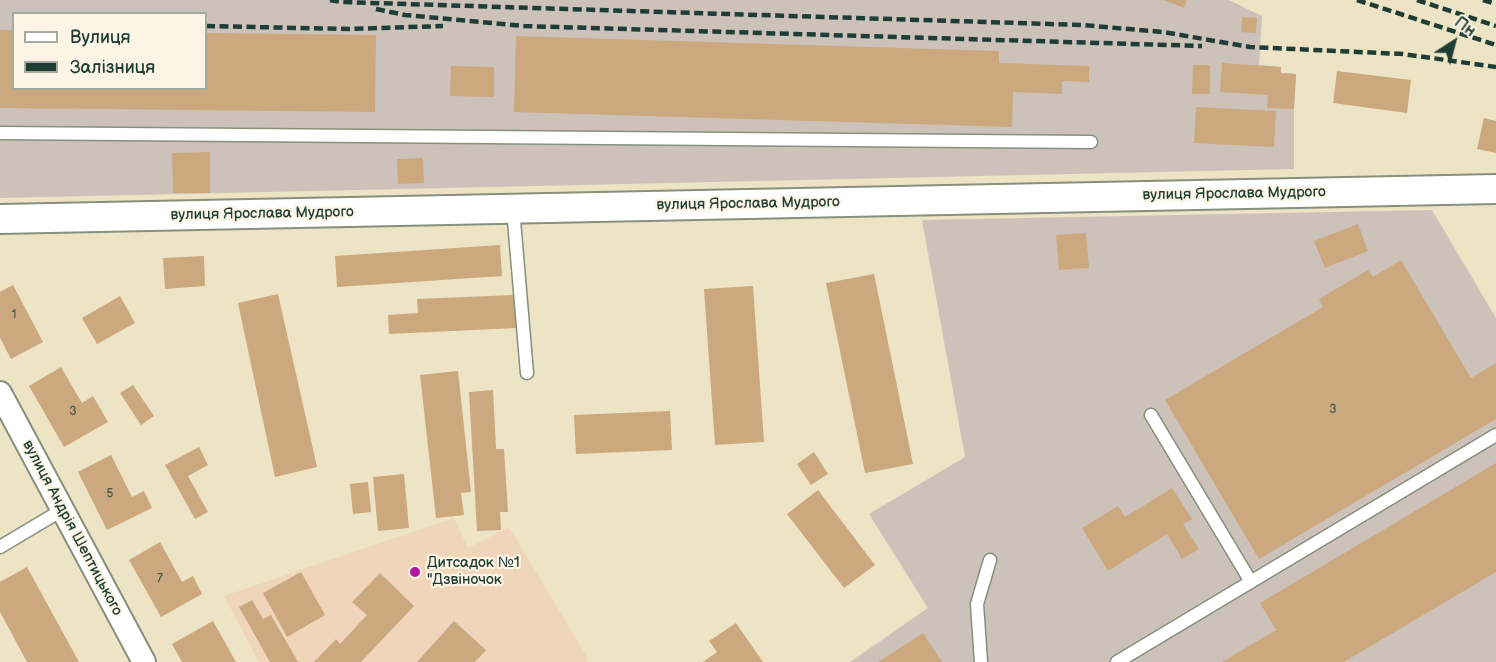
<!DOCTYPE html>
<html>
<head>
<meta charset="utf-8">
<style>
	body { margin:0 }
	#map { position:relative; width:1496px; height:662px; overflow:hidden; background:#ede4c5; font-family:"Balsamiq Sans",sans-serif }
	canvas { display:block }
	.legend { position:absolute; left:12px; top:12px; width:195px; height:78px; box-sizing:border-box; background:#fcf5e5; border:2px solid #a4ab9e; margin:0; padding:8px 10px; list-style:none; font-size:18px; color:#1f3d34 }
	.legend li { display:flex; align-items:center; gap:12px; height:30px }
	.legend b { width:30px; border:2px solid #a4ab9e }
	.north { position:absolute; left:1424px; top:12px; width:60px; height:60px; -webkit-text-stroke:4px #fcf5e5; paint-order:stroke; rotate:36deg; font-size:16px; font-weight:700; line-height:24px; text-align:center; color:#1f3d34 }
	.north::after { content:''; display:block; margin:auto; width:21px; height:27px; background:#1f3d34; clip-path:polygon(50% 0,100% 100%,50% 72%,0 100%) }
</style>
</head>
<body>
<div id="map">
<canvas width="1496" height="662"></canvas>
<ul class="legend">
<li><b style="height:8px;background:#fff"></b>Вулиця</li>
<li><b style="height:8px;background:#1f3d34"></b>Залізниця</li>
</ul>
<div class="north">Пн</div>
</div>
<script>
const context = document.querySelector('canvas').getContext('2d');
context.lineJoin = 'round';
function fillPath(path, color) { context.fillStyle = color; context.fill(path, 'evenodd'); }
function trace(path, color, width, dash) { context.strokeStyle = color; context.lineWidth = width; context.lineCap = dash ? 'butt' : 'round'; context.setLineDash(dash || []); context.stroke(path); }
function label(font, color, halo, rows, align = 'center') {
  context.font = font + ' "Balsamiq Sans",sans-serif'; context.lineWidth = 4.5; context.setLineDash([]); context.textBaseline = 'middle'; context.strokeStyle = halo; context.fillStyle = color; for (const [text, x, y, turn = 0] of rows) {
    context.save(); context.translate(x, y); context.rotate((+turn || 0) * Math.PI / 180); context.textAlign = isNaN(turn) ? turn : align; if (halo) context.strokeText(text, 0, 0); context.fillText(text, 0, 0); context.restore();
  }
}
const built = new Path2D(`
	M454 518 468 548 509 527 589 660 586 662H259L224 596Z`);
const industrial = new Path2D(`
	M0 0H1229L1262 16 1259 65 1281 67V73L1296 74 1294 109V169L0 198ZM14 14H206V88H14Z
	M1432 210 1496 318V662H850L928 608 869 514 965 457 922 220Z`);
const building = new Path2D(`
	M1163 0H1187L1184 8Z
	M1242 17 1257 18 1256 33 1241 32Z
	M0 30H14V88H206V33L376 35 375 112 0 108Z
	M516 36 999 51V63L1089 66V82L1062 81V94L1013 92 1012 127 514 112Z
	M1222 63 1281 67V73L1296 74 1294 109 1267 108 1268 95 1220 92Z
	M1193 65H1210V94H1192Z
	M451 66 494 67V97L450 96Z
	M1337 71 1411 80 1407 113 1333 103Z
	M1196 107 1276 111 1274 147 1194 143Z
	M1484 118 1496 121V153L1477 149Z
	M210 152V193H173L172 153Z
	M423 158 424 183 398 184 397 159Z
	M1358 224 1368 251 1325 268 1314 241Z
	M1086 233 1089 268 1059 270 1056 235Z
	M500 245 502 276 337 287 335 256Z
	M204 256 205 286 165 289 163 258Z
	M1401 260 1471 378 1496 363V419L1259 559 1165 400 1323 307 1319 299 1368 270 1373 277Z
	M874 274 913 464 865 473 826 283Z
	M13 285 43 342 11 359 0 338V292Z
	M753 286 764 442 715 445 704 289Z
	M278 294 317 467 275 477 238 303Z
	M514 295 516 328 389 334 388 315 418 313 417 299Z
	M120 296 135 323 97 344 82 318Z
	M61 367 82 403 93 396 108 422 64 447 29 386Z
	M458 371 471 492 461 493 464 515 436 518 420 375Z
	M133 385 154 416 141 425 120 393Z
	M493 390 496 449H504L508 512H500L501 530 477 531 469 392Z
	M670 411 672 450 576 454 574 415Z
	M199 447 208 465 188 476 208 512 195 519 165 465Z
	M814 452 828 474 811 485 797 464Z
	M111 455 132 497 144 491 152 508 107 530 78 472Z
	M1496 463V572L1344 662H1222L1276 630 1260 603Z
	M404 474 409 528 378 531 373 477Z
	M368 482 371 512 353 514 350 484Z
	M1172 488 1192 519 1183 524 1199 549 1182 559 1167 534 1108 571 1082 528 1118 506 1125 517Z
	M818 490 875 565 844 588 787 514Z
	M160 542 182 582 193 576 202 594 161 617 129 560Z
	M27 567 79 662H27L0 612V582Z
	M301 572 325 615 287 637 263 593Z
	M380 573 414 606 361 662H314L336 639 340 644 367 615 352 602Z
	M252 600 263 619 271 615 298 662H270L239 607Z
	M213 621 236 662H182L172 644Z
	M454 621 486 650 475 662H417Z
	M736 623 763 662H703L717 652 709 641Z
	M923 633 942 662H878Z`);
const service = new Path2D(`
	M0 133 1091 142
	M513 209 527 373
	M1151 415 1251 582
	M0 547 62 510
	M981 662 977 604 990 560
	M1117 662 1496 435`);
const minor = new Path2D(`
	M0 393 144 662`);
const tertiary = new Path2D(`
	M0 219 1496 189`);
const rail = new Path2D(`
	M330 0 341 2 1082 25 1163 32 1250 47 1403 54 1496 67
	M1357 0 1496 45
	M1417 0 1496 26
	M1483 0 1496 4
	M376 9 405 15 524 26 1202 46
	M206 26 349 29 443 26`);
const markers = [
	[415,572,6,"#b5179e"]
];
const numberNames = [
	["1",14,315],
	["3",1333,410],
	["3",73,412],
	["5",110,494],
	["7",160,579]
];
const streetNames = [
	["вулиця Ярослава Мудрого",1234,194,-1],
	["вулиця Ярослава Мудрого",748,204,-1],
	["вулиця Ярослава Мудрого",262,214,-1],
	["вулиця Андрія Шептицького",72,528,62]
];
const poiNames = [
	["Дитсадок №1",427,563],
	["\"Дзвіночок",427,580]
];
fillPath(built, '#efd6bb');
fillPath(industrial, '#cdc2b9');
fillPath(building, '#cca87f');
trace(service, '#86907c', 15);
trace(minor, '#86907c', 26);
trace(tertiary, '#86907c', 32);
trace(service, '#fff', 12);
trace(minor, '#fff', 22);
trace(tertiary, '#fff', 28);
trace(rail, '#1f3d34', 4.5, [9, 4.5]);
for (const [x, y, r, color] of markers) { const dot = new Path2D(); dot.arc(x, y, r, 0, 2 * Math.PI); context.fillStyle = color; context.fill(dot); trace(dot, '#fcf5e5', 2); }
label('12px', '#4a5847', null, numberNames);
label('15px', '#1f3d34', '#fcf5e5', streetNames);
label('15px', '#1f3d34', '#fcf5e5', poiNames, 'left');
</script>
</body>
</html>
